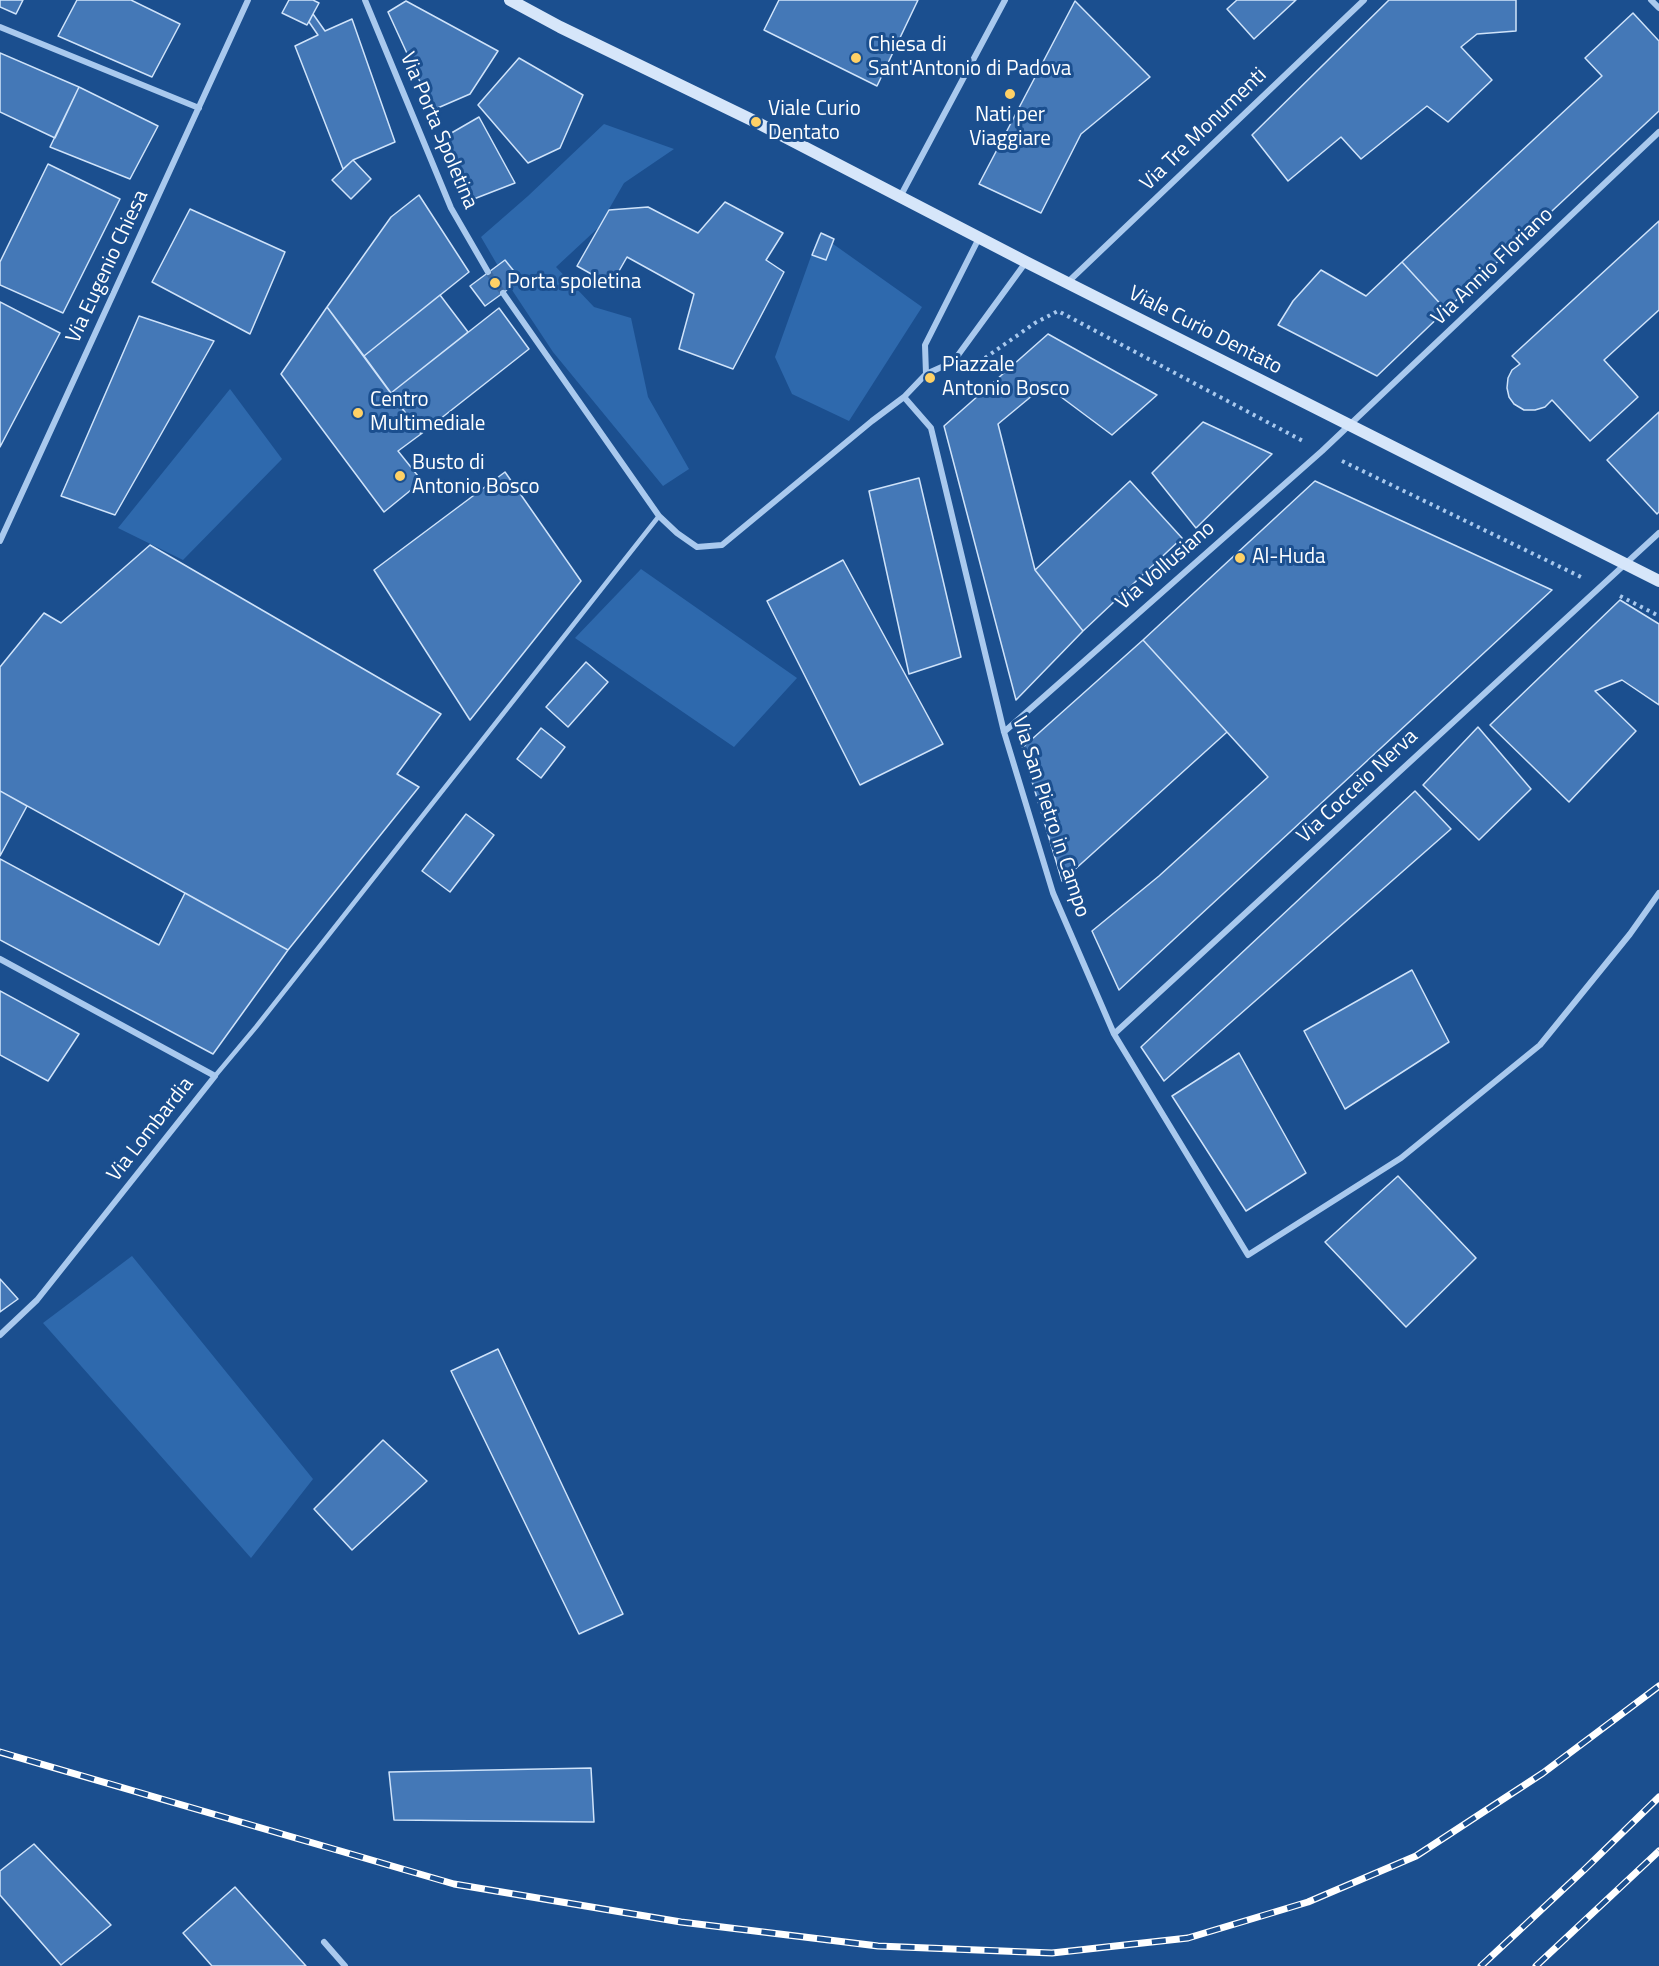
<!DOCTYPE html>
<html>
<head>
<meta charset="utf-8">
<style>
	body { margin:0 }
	canvas { display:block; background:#1b4f8f }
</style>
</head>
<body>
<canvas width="1659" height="1966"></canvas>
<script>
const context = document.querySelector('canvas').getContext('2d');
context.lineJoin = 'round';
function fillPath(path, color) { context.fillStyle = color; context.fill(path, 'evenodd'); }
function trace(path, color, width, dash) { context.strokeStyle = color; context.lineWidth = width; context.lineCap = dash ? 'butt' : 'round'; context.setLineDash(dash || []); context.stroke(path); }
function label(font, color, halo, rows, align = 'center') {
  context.font = font + ' "Titillium Web",sans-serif'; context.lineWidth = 6; context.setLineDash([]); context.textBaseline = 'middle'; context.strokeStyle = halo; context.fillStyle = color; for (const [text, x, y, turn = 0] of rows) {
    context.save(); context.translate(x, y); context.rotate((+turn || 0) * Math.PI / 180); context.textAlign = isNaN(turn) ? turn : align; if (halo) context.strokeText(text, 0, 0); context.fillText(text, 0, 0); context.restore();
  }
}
const green = new Path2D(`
	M604 124 674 149 624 183 598 228 556 267 594 307 631 318 648 397 689 469 663 486 553 352 512 290 481 237 528 196Z
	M819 234 922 307 849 421 792 394 775 357Z
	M230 389 282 459 183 560 118 528Z
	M641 569 797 678 734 747 575 638Z
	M132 1256 313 1479 251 1558 43 1323Z`);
const building = new Path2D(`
	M0 0H23L16 14 0 7Z
	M77 0H131L180 24 152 77 58 36Z
	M289 0H313L319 3 307 25 282 13Z
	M779 0H918L877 86 764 30Z
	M1237 0H1296L1254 39 1227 9Z
	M1389 0H1516V31L1477 34 1461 47 1492 80 1448 122 1427 106 1361 159 1341 137 1288 181 1252 135Z
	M406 1 498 51 470 94 433 110 388 12Z
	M1075 1 1150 77 1081 134 1041 213 979 184Z
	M1633 13 1659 41V111L1446 310 1402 262 1602 76 1585 58Z
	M313 14 325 31 352 19 395 142 353 160 343 169 295 46 318 35 309 22Z
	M0 53 79 87 55 138 0 112Z
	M519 58 583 95 560 148 528 163 478 105Z
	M79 87 158 126 130 179 50 147Z
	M479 117 515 183 466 202 441 139Z
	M353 160 371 179 351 199 332 180Z
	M48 164 120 199 63 313 0 285V262Z
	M419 195 469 272 364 356 327 307 391 217Z
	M725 202 783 233 766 260 784 272 733 369 679 349 694 294 627 257 611 285 577 266 609 210 648 207 698 233Z
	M190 209 285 252 250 334 152 282Z
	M1659 221V310L1604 360 1638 397 1590 441 1552 400 1545 407 1535 410H1524L1514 404 1509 397 1507 388 1508 378 1512 370 1520 364 1512 356Z
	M821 233 834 239 826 260 812 255Z
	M505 260 521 280 485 306 470 286Z
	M1402 262 1446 310 1377 376 1278 325 1293 301 1321 270 1366 296Z
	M440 295 468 332 391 393 364 356Z
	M0 302 60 333 0 447Z
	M327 307 421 434 398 451 422 481 384 512 281 374Z
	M499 308 529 349 421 434 391 393Z
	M139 316 214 341 115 515 61 496Z
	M1048 334 1157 395 1112 435 1045 385 998 424 1035 570 1083 631 1016 700 944 426Z
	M1659 412V512L1657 514 1607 460Z
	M1203 422 1272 454 1196 528 1152 473Z
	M505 472 581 581 470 720 374 570Z
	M919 478 961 657 909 674 869 491Z
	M1130 481 1182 538 1083 631 1035 570Z
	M1315 481 1552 590 1119 990 1092 931 1159 876 1268 777 1143 640Z
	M150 545 441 714 397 774 419 787 288 950 0 791V667L44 613 61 623Z
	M843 560 943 744 860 785 767 601Z
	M1620 600 1659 624V705L1622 680 1595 691 1636 731 1569 802 1490 725Z
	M1143 640 1227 732 1062 881 1022 748Z
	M586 662 608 682 568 727 546 707Z
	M1478 727 1531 789 1479 840 1423 785Z
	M541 728 565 747 541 778 517 759Z
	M0 791 27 806 0 856Z
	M1415 791 1451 829 1164 1081 1141 1047Z
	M466 814 494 835 450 892 422 871Z
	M0 859 159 945 185 893 288 950 213 1054 0 940Z
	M1412 970 1449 1042 1345 1109 1304 1031Z
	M0 991 79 1034 48 1081 0 1055Z
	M1239 1053 1306 1173 1246 1211 1172 1096Z
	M1398 1176 1476 1258 1406 1327 1325 1242Z
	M0 1279 18 1299 0 1312Z
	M498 1349 623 1614 579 1634 451 1371Z
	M383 1440 427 1481 352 1550 314 1509Z
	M591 1768 594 1822 394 1820 389 1772Z
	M34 1844 111 1925 61 1965 0 1895V1871Z
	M235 1887 306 1966H212L183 1933Z`);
const streetTunnel = new Path2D(`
	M488 272 503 293`);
const path = new Path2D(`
	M985 358 1035 323 1058 311 1303 441
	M1342 461 1581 577
	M1620 596 1659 616`);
const lane = new Path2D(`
	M215 1076 256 1027 659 516`);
const street = new Path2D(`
	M365 0 451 208 488 272
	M1651 0 1659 8
	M0 27 199 108
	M900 197 1005 0
	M979 238 925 345 926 374 953 362 1026 262
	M1068 282 1364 0
	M503 293 659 516 677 533 697 547 722 545 872 421 904 397 926 374
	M904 397 931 428 1004 732 1053 893 1114 1034 1248 1255 1401 1158 1540 1045 1630 934 1659 893
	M0 541 248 0
	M1004 732 1322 451 1659 132
	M0 959 215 1076 37 1300 0 1335
	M1114 1034 1659 533
	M324 1942 345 1966`);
const secondary = new Path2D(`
	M510 0 560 27 756 122 1026 262 1659 581`);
const rail = new Path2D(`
	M0 1752 454 1884 681 1922 878 1946 1052 1953 1188 1938 1308 1902 1416 1856 1543 1773 1659 1686
	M1481 1966 1585 1869 1659 1797
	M1536 1966 1659 1851`);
const markers = [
	[856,58,6,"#ffd166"],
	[1010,94,6,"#ffd166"],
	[756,122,6,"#ffd166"],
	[495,283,6,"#ffd166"],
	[930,378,6,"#ffd166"],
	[358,413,6,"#ffd166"],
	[400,476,6,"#ffd166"],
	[1240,558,6,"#ffd166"]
];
const poiNames = [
	["Chiesa di",868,46],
	["Sant'Antonio di Padova",868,70],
	["Viale Curio",768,110],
	["Dentato",768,134],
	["Nati per",1010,116,"center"],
	["Viaggiare",1010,140,"center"],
	["Porta spoletina",507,283],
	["Piazzale",942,366],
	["Antonio Bosco",942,390],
	["Centro",370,401],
	["Multimediale",370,425],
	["Busto di",412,464],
	["Antonio Bosco",412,488],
	["Al-Huda",1252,558]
];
const streetNames = [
	["Via Tre Monumenti",1204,130,-44],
	["Via Porta Spoletina",438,131,67],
	["Via Eugenio Chiesa",108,267,-65],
	["Via Annio Floriano",1493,267,-44],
	["Viale Curio Dentato",1205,331,27],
	["Via Vollusiano",1166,566,-41],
	["Via Cocceio Nerva",1358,787,-43],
	["Via San Pietro in Campo",1050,817,72],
	["Via Lombardia",151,1130,-52]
];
fillPath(green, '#2e69ad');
fillPath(building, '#4478b7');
trace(building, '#cfe3fa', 1.5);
trace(streetTunnel, '#3d69a0', 6, [6, 3]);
trace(path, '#a9c9ee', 4, [3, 4.5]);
trace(lane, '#a9c9ee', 4.5);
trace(street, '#a9c9ee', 6);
trace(secondary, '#d6e6fa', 12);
trace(rail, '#fff', 7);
trace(rail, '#1b4f8f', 4.5, [14]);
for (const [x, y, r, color] of markers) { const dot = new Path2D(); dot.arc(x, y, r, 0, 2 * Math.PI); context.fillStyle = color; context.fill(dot); trace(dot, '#1b4f8f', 2); }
label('21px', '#fff', '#1b4f8f', poiNames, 'left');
label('21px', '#fff', '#1b4f8f', streetNames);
</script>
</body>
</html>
